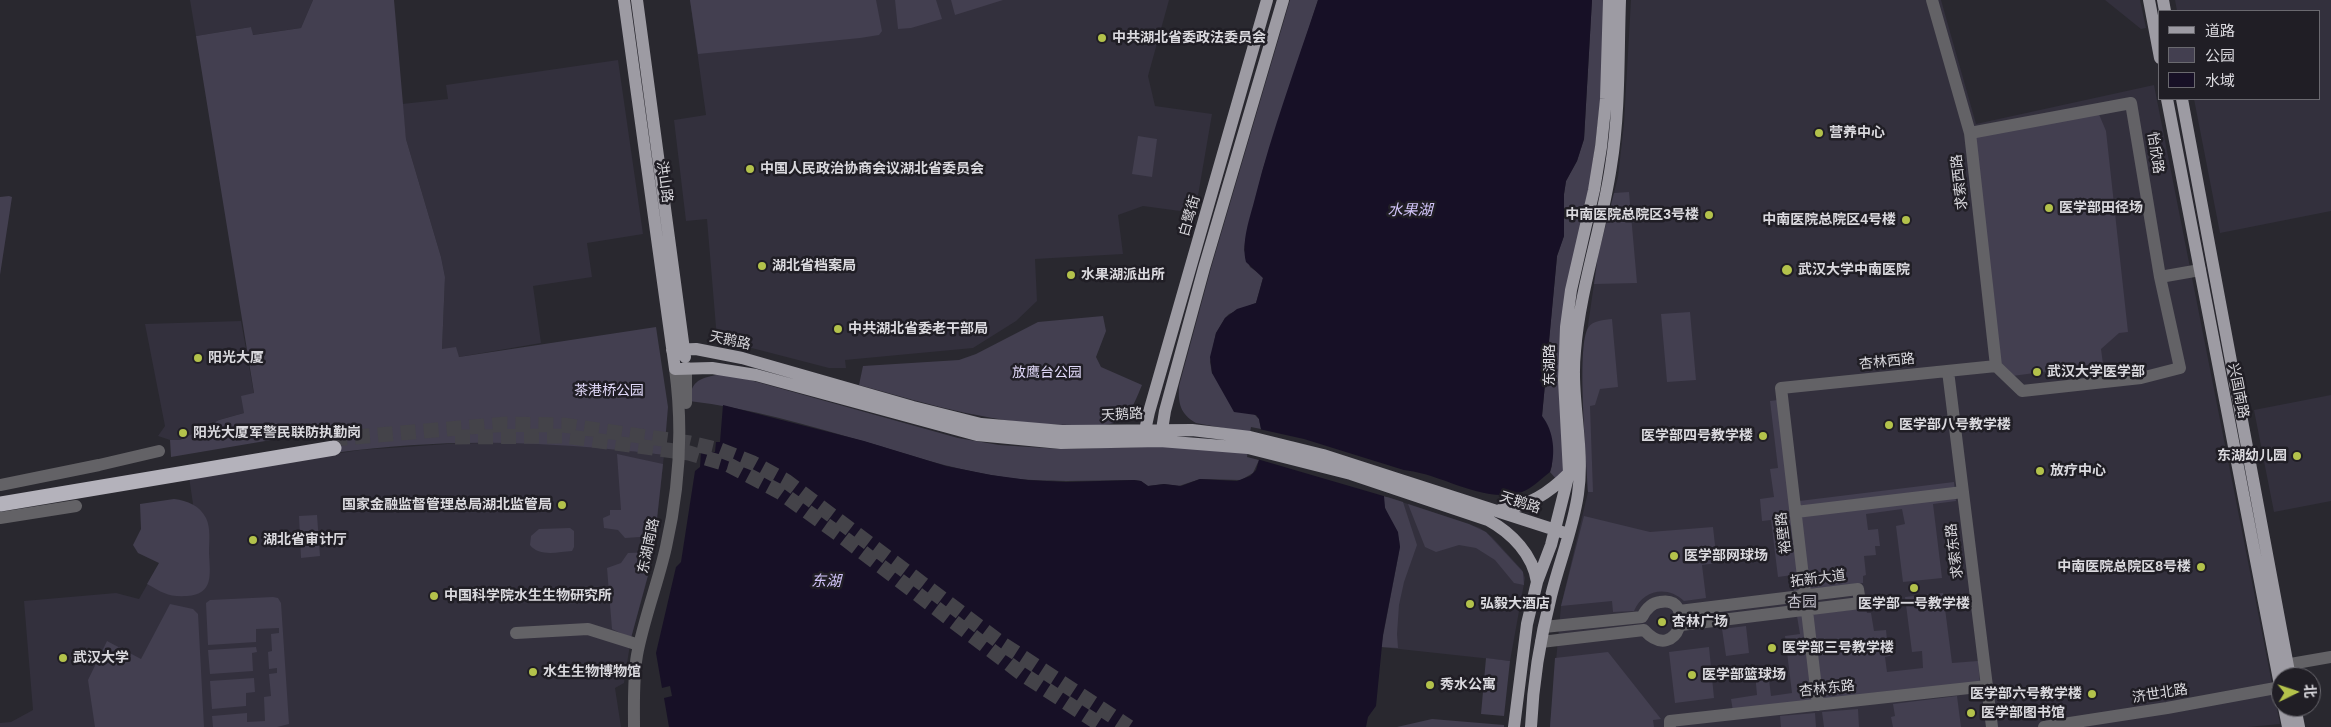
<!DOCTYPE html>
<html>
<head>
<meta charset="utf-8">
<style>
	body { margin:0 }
	#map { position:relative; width:2331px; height:727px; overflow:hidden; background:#29282f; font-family:Helvetica,"Noto Sans SC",sans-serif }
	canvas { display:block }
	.legend { position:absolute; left:2158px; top:10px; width:162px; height:90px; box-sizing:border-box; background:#201e25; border:1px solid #6a696f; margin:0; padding:6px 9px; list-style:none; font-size:15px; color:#dad9de }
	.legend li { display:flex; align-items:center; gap:10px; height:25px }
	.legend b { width:25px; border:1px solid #6a696f }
	.north { position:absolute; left:2271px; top:667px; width:50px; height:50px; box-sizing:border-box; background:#201e25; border:1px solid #6a696f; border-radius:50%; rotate:86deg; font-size:14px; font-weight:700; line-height:20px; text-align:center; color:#dad9de }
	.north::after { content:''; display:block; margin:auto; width:18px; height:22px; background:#b3c24b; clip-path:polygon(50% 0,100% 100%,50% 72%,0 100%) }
</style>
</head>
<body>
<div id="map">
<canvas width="2331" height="727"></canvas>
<ul class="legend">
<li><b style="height:6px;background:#9d9ba3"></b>道路</li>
<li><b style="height:14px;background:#433f50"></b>公园</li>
<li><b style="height:14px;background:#171026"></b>水域</li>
</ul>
<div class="north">北</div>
</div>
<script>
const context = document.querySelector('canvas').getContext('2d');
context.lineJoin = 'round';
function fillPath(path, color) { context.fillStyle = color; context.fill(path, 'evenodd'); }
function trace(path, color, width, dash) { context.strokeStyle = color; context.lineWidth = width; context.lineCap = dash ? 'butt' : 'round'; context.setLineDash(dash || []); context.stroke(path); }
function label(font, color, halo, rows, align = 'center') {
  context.font = font + ' Helvetica,"Noto Sans SC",sans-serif'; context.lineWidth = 5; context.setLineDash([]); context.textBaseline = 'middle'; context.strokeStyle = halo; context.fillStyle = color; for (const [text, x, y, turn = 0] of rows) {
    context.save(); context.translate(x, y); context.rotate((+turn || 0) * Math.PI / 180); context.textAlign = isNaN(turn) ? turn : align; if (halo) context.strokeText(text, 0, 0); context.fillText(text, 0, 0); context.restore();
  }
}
const built = new Path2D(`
	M190 0H313L301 28 252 35 251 27 196 36Z
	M690 0H1169L1148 76 1155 106 1212 114 1195 213 1143 206 1118 215 1123 254 1035 259 1037 301 1016 321 973 348 845 360 846 368H829L717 339 707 219 686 221 674 120 706 115Z
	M1631 0H1941L1976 124 2154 85 2280 724 2248 727H1550L1561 606 1588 492 1583 394 1584 353 1598 256 1618 177 1624 123Z
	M2105 0H2140L2146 28 2141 29Z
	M2175 0H2331V211L2220 233 2194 99H2320V11H2177Z
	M618 60 643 234 587 243 592 277 533 286 541 343 459 357 442 349 445 277 441 257 406 139 402 104 448 99 446 85Z
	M241 321 254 394 244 413 219 420 180 440H170L158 436 165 426 145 324Z
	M2331 395V501L2274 512 2254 410Z
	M522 442 590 446 664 455 653 558 631 638 624 683 615 688 621 727H0V723L11 722 33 710 24 601 116 593 139 599 193 504 189 477 360 450 447 444Z
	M1384 496 1480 528 1492 537 1522 570 1525 578 1510 661 1381 647 1386 614Z`);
const green = new Path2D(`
	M313 0H394L406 139 441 257 445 277 442 349 456 347 459 357 656 327 668 407 664 455C552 441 448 437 334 453L330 430 171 457 170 440H180L219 420 244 413 241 396 254 393 196 36 251 27 253 35 301 28Z
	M690 0H876L882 31 879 35 860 38 698 54Z
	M895 0H936L942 19 911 28 898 29Z
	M951 0H1003L955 15Z
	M1290 0H1318L1263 169 1245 242 1244 250 1250 267 1260 274 1263 278 1256 303 1229 314 1225 318 1216 333 1210 362 1212 373 1259 419 1261 429 1251 427 1250 433 1196 423C1180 414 1178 403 1179 386L1211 268Z
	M1592 0H1605L1602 87 1590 189 1570 271 1565 472 1556 479 1550 472 1552 466 1542 416 1557 256 1564 236V194L1566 181 1577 161 1584 139Z
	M2098 112 2106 131 2128 332 2119 333 2101 349 2103 364 2012 376 2000 365 1975 136Z
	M1138 136 1157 139 1152 177 1132 174Z
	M1629 192 1637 283 1594 284 1598 256 1614 193Z
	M9 196 12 197 0 275V197Z
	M1690 312 1696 380 1667 382 1661 314Z
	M1103 316 1106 331 1096 357 1101 367 1142 385C1137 396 1132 413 1121 420 1109 427 1093 425 1079 425 999 426 935 406 859 385L863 366 959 360 976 354 1038 322Z
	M1612 319 1618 387 1600 389 1595 405 1590 406 1593 492H1588C1587 463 1576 347 1588 328 1593 320 1604 320 1612 319Z
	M716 375H732L958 438 999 445 1060 449 1184 446 1248 452 1247 457 1259 460 1253 473 1241 480 1200 479 1179 486 1164 484 1148 486 1141 481 1134 480C1086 480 1038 484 991 475 948 468 907 454 866 442 808 425 749 408 689 401 692 382 697 379 716 375Z
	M1778 400 1791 502 1954 482 1956 501 1933 504 1942 578 1903 582 1896 526 1905 524 1902 509 1866 514 1868 530 1878 529 1880 546H1875L1876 555 1864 556 1866 575 1863 576V583L1794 591 1792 575 1778 577 1771 520 1762 521 1760 499 1774 497 1770 469 1778 468 1770 401Z
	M617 454 663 464 655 536 625 538 618 530 604 528 603 518 610 515V510H621Z
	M1384 496 1403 502 1417 545 1404 582 1399 605 1397 634 1398 648 1381 647 1400 547C1400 528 1382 515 1384 496Z
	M174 499C188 501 199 505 206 518 211 528 209 542 209 553 210 575 214 594 187 596 168 597 163 593 147 584L159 563 138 553 133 545 141 529 140 504Z
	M1408 504 1469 524 1486 532 1523 572 1524 585 1514 583 1495 560 1476 548 1459 545 1436 552 1425 547Z
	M317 515 320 556 301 558 299 516Z
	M1584 516 1650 532 1713 527 1717 563 1702 565 1706 598 1684 601C1667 585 1643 590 1634 611L1613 612 1612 601 1561 606Z
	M570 528 574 531V547L572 551C558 552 539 557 530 545L531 536 539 529Z
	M653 552 651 564 631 638 612 629 607 568 621 563 628 553Z
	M1943 593 1952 663 1978 661 1980 683 1733 711 1731 699 1757 695 1755 673 1768 671 1771 696 1792 693 1785 636 1800 634 1797 616 1866 608 1867 613H1871L1874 631 1886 630 1887 640H1892L1894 655 1885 657 1887 672 1923 668 1922 651 1912 652 1905 597Z
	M273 597 278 598 281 603 289 724 277 727H213L212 716 247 713V722L265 721 264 697 271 696 269 674 277 673V668L269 669 268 652 272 651 271 634 279 633V628L256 629V642L208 645 206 603 210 600Z
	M170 604 193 609 198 614 204 727H95L88 680 107 641 141 659Z
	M1746 626 1749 653 1726 656 1722 629Z
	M256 647 257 652 252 653 253 671 210 674 208 650Z
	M1709 647 1714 698 1675 703 1669 652Z
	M1608 652 1661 719 1653 720 1654 727H1550L1555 658Z
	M1486 658 1510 661 1504 716 1481 714Z
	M254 678 255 692 246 693V706L212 709 210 681Z
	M1957 696 1961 727H1893L1891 717 1895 716 1893 704Z
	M1858 709 1859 727H1824L1822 712Z
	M1815 713 1816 727H1781L1780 716Z
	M1432 719 1504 725V727H1397Z`);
const water = new Path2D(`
	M1318 0H1592L1584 139 1577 161 1566 181 1564 194V236L1557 256 1542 416C1554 431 1556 454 1550 472 1542 478 1531 489 1522 492 1482 505 1441 472 1401 470L1384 496 1385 508 1398 532 1400 547 1383 635 1376 706 1368 717 1366 727H669L664 698 672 696 670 686 662 688 656 653 676 567 681 562 695 471 700 467 701 452H715L716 442H720L723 405 864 441 946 466 991 475 1028 480 1066 482 1134 480 1141 481 1148 486 1164 484 1181 486 1200 479 1237 481 1250 476 1256 470 1259 460 1261 429 1259 419 1256 415 1234 412 1212 373 1210 357 1216 333 1225 318 1237 309 1256 303 1263 278 1246 262C1241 241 1250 218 1255 198 1272 131 1296 66 1318 0Z`);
const pier = new Path2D(`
	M1259 429 1304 439 1407 471V473H1399L1387 497 1257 459Z`);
const highwayTunnel = new Path2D(`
	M455 437 563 436 689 453 729 465 780 492 844 538 1021 673 1104 727
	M332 439 506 424 563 425 690 443 720 450 753 463 786 481 1001 643 1129 727`);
const minor = new Path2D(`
	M1932 0 1970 133 1996 366
	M1970 133 2131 103 2160 277 2180 368 2141 378 2022 391 1996 366
	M2160 277 2200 270
	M686 367V403
	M1948 371 1992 727
	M0 485 99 465 159 451
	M1796 512 1963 492
	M0 518 76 506
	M1679 611 1858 589 1860 603 1681 625
	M516 633 588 629 639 645
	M1541 642 1644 630C1678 667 1698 595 1660 602 1651 603 1646 609 1642 617L1544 627
	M2279 666 2331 657
	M1818 705 1781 388 1996 366
	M634 727C634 703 633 679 637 655 644 618 658 583 666 547 679 490 683 427 675 369
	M1670 727V721L1987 686
	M2044 727 2167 708 2281 687`);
const major = new Path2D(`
	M624 0 675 369 712 368 756 375 977 435 1061 443 1160 441 1248 448 1351 474 1488 520C1512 533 1533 555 1537 582
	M637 0 685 357
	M2149 0 2160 58
	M2163 0 2165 11
	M2167 99 2281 690
	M2182 99 2290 677
	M672 350 696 349 742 358 913 407 981 424 1062 431 1192 430 1250 437 1323 455 1568 534
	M1144 435 1149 412 1267 0
	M1161 436 1165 411 1204 268 1283 0
	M1500 510C1529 506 1549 493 1569 473
	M2284 707 2288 727
	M2295 707 2299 727
	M1514 727 1527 624 1537 582 1551 545 1569 473 1564 380 1566 327 1571 290 1594 190 1601 147 1606 99 1609 0
	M1531 727C1533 683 1540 639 1551 596 1559 563 1573 529 1578 494 1585 447 1570 398 1575 351 1580 288 1602 228 1611 166 1620 111 1618 55 1620 0`);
const highway = new Path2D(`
	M0 504 334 448`);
const markers = [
	[1102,38,5,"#b3c24b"],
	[1819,133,5,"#b3c24b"],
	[750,169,5,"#b3c24b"],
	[2049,208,5,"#b3c24b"],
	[1709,215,5,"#b3c24b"],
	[1906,220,5,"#b3c24b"],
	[762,266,5,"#b3c24b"],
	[1787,270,6,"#b3c24b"],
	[1071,275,5,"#b3c24b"],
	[838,329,5,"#b3c24b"],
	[198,358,5,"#b3c24b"],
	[2037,372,5,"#b3c24b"],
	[1889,425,5,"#b3c24b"],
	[183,433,5,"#b3c24b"],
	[1763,436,5,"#b3c24b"],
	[2297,456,5,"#b3c24b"],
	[2040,471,5,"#b3c24b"],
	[562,505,5,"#b3c24b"],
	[253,540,5,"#b3c24b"],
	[1674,556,5,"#b3c24b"],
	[2201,567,5,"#b3c24b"],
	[1914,588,5,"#b3c24b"],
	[434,596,5,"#b3c24b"],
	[1470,604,5,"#b3c24b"],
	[1662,622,5,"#b3c24b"],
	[1772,648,5,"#b3c24b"],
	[63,658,5,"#b3c24b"],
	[533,672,5,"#b3c24b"],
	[1692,675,5,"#b3c24b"],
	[1430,685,5,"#b3c24b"],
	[2092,694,5,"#b3c24b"],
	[1971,713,5,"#b3c24b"]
];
const poiNames = [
	["中共湖北省委政法委员会",1112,38],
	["营养中心",1829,133],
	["中国人民政治协商会议湖北省委员会",760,169],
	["医学部田径场",2059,208],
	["中南医院总院区3号楼",1699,215,"right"],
	["中南医院总院区4号楼",1896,220,"right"],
	["湖北省档案局",772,266],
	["武汉大学中南医院",1798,270],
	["水果湖派出所",1081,275],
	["中共湖北省委老干部局",848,329],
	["阳光大厦",208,358],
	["武汉大学医学部",2047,372],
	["医学部八号教学楼",1899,425],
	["阳光大厦军警民联防执勤岗",193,433],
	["医学部四号教学楼",1753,436,"right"],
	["东湖幼儿园",2287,456,"right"],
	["放疗中心",2050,471],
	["国家金融监督管理总局湖北监管局",552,505,"right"],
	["湖北省审计厅",263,540],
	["医学部网球场",1684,556],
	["中南医院总院区8号楼",2191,567,"right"],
	["中国科学院水生生物研究所",444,596],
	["弘毅大酒店",1480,604],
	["医学部一号教学楼",1914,604,"center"],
	["杏林广场",1672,622],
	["医学部三号教学楼",1782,648],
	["武汉大学",73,658],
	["水生生物博物馆",543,672],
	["医学部篮球场",1702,675],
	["秀水公寓",1440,685],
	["医学部六号教学楼",2082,694,"right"],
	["医学部图书馆",1981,713]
];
const streetNames = [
	["怡欣路",2155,153,81],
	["洪山路",664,182,82],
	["求索西路",1960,182,-96],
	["白鹭街",1190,216,-74],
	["天鹅路",730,341,12],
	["杏林西路",1887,362,-6],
	["东湖路",1550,365,-90],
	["兴国南路",2238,391,79],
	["天鹅路",1122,415,-3],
	["天鹅路",1520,503,18],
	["裕壁路",1784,533,-97],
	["东湖南路",649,546,-78],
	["求索东路",1955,551,-97],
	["拓新大道",1818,579,-7],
	["杏林东路",1827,689,-6],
	["济世北路",2160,694,-9]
];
const parkNames = [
	["放鹰台公园",1047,373],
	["茶港桥公园",609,391]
];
const waterNames = [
	["水果湖",1410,211],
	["东湖",826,582]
];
const neighbourhoodNames = [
	["杏园",1802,603]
];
fillPath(built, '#33303d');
fillPath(green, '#433f50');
fillPath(water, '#171026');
fillPath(pier, '#29282f');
trace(highwayTunnel, '#444349', 15, [15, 8]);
trace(minor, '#636266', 12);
trace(major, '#9d9ba3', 12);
trace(highway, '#b4b2bb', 15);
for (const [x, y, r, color] of markers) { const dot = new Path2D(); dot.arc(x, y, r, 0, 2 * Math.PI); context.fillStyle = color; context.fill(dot); trace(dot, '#201e25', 2); }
label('bold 14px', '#dad9de', '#201e25', poiNames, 'left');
label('14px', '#dad9de', '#201e25', streetNames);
label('14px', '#e0d8f8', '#201e25', parkNames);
label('italic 15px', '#d1c4f8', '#201e25', waterNames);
label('15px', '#c0bec8', '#201e25', neighbourhoodNames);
</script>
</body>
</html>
